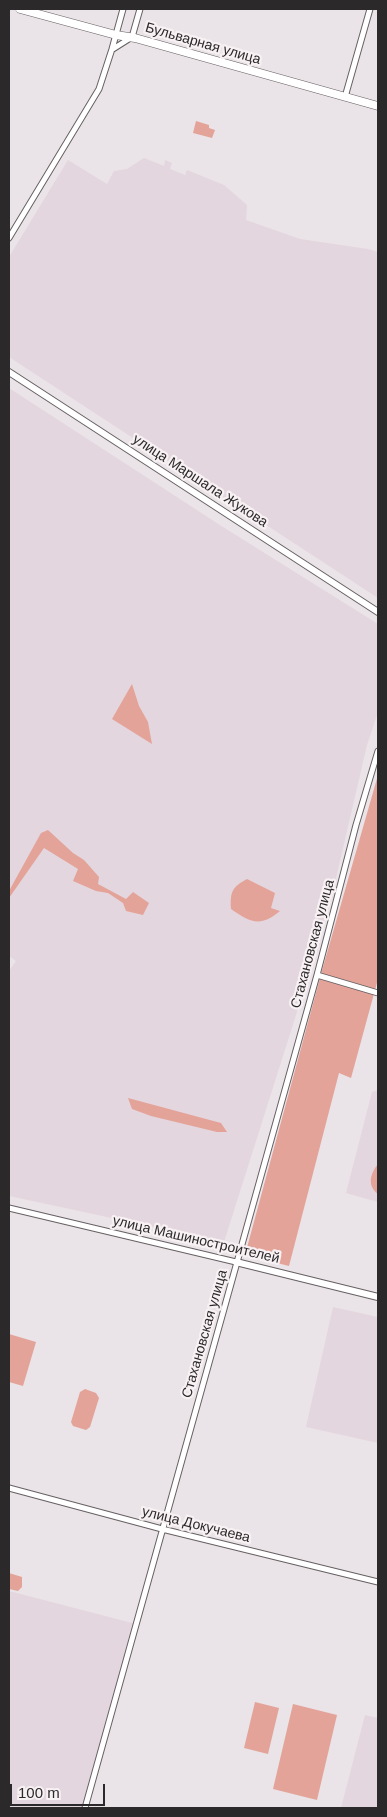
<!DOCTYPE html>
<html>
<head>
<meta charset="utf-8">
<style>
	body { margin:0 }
	#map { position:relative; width:387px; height:1817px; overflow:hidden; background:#eae3e7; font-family:Helvetica,sans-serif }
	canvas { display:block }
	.frame { position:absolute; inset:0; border:10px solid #2c292b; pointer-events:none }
	.scale { position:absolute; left:10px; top:1784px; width:95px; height:22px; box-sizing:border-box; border:2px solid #2c292b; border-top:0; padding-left:6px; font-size:15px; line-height:18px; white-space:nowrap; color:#2c292b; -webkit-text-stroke:4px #f8f1f4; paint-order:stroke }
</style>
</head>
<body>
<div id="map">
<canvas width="387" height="1817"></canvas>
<div class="frame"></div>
<div class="scale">100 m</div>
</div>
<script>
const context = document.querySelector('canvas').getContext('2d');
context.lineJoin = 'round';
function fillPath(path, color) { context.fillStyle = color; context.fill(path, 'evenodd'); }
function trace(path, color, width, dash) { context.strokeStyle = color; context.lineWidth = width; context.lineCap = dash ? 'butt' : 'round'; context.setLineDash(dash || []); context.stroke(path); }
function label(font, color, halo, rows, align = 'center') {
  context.font = font + ' Helvetica,sans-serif'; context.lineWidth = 4.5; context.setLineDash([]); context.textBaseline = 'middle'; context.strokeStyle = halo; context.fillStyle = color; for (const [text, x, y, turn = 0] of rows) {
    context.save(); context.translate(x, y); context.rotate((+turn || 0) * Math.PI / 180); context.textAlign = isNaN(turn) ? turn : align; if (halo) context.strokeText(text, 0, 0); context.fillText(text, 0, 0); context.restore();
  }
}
const built = new Path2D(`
	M144 158 164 166 165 160 172 163 170 169 185 175 187 170 224 185 247 205 246 220 300 239 368 249 378 252V598L9 357V257L68 160 107 184 114 171 127 169Z
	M9 388 223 527 378 624V712L367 745 333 891 296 1015 224 1242 9 1196V971L16 961 9 956Z
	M378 1090V1202L346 1193 372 1092Z
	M333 1307 378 1317V1443L306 1427Z
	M9 1591 136 1624 84 1808H9Z
	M365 1715 378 1718V1808H341Z`);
const green = new Path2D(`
	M196 121 209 125V128L215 130 212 138 193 133Z
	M132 684 139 706 148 722 152 744 112 719Z
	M378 775V979L351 1078 339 1073 289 1266 245 1255 323 967Z
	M48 830 73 853 84 860 99 877 98 884 126 899 133 892 149 903 143 915 126 911 123 903 108 893 96 891 73 881 78 869 44 848 9 898V891L41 833Z
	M247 879 275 893 271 908 280 911C260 928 250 922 231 909 230 892 232 887 247 879Z
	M128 1098 221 1123 227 1132H217L151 1116 132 1109Z
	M378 1164V1194C367 1186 370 1174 378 1164Z
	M9 1334 36 1342 23 1386 9 1382Z
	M85 1389 96 1393 99 1398 90 1427 86 1430 73 1426 71 1422 80 1392Z
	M9 1573 22 1577V1587L18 1591 9 1589Z
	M255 1702 279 1708 268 1754 244 1748Z
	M293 1704 337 1715 317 1800 273 1789Z`);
const minor = new Path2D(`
	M113 49 132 37 140 9
	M345 97 370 9
	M9 238 99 89 112 49 123 9
	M317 975 378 993
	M9 1208 236 1262
	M9 1488 162 1529 378 1582
	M85 1808 317 975 356 825 378 751`);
const tertiary = new Path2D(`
	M9 372 378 612
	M236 1262 378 1297`);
const secondary = new Path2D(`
	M20 9 116 35 135 38 378 106`);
const streetNames = [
	["Бульварная улица",203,44,16],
	["улица Маршала Жукова",200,481,33],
	["Стахановская улица",313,944,-75],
	["улица Машиностроителей",196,1240,13],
	["Стахановская улица",205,1334,-74],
	["улица Докучаева",196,1525,14]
];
fillPath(built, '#e4d6de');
fillPath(green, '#e3a399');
trace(minor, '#666063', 7);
trace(tertiary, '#666063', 8);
trace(secondary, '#666063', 9);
trace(minor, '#fff', 5);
trace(tertiary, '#fff', 6);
trace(secondary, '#fff', 8);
label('14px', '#2c292b', '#f8f1f4', streetNames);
</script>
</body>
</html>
